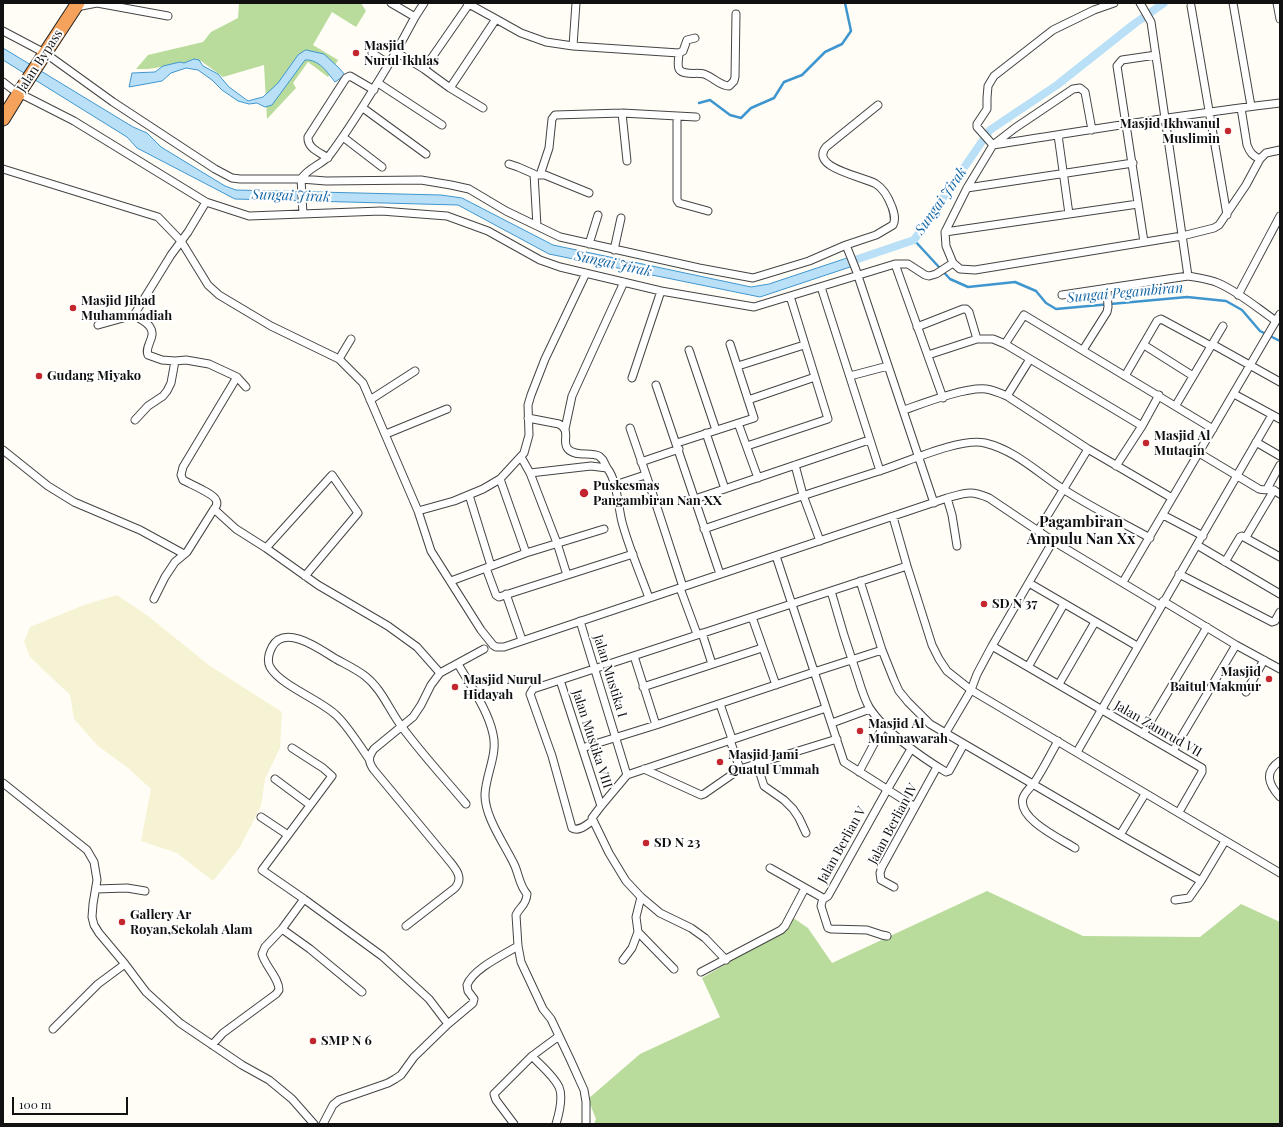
<!DOCTYPE html>
<html>
<head>
<meta charset="utf-8">
<style>
	body { margin:0 }
	#map { position:relative; width:1283px; height:1127px; overflow:hidden; background:#fffdf5; font-family:"Playfair Display",serif }
	canvas { display:block }
	.frame { position:absolute; inset:0; border:4px solid #111; pointer-events:none }
	.scale { position:absolute; left:12px; top:1097px; width:116px; height:18px; box-sizing:border-box; border:2px solid #111; border-top:0; padding-left:5px; font-size:12px; line-height:14px; white-space:nowrap; color:#111; -webkit-text-stroke:3px #fff; paint-order:stroke }
</style>
</head>
<body>
<div id="map">
<canvas width="1283" height="1127"></canvas>
<div class="frame"></div>
<div class="scale">100 m</div>
</div>
<script>
const context = document.querySelector('canvas').getContext('2d');
context.lineJoin = 'round';
function fillPath(path, color) { context.fillStyle = color; context.fill(path, 'evenodd'); }
function trace(path, color, width, dash) { context.strokeStyle = color; context.lineWidth = width; context.lineCap = dash ? 'butt' : 'round'; context.setLineDash(dash || []); context.stroke(path); }
function label(font, color, halo, rows, align = 'center') {
  context.font = font + ' "Playfair Display",serif'; context.lineWidth = 4; context.setLineDash([]); context.textBaseline = 'middle'; context.strokeStyle = halo; context.fillStyle = color; for (const [text, x, y, turn = 0] of rows) {
    context.save(); context.translate(x, y); context.rotate((+turn || 0) * Math.PI / 180); context.textAlign = isNaN(turn) ? turn : align; if (halo) context.strokeText(text, 0, 0); context.fillText(text, 0, 0); context.restore();
  }
}
const farmland = new Path2D(`
	M117 595 148 616 210 666 282 712 280 748 265 779 261 806 240 847 213 881 177 853 141 841 151 789 128 768 98 746 74 719 70 695 30 657 24 642 30 627 84 605Z`);
const forest = new Path2D(`
	M239 3H361L366 11 356 27 332 12 313 45 338 60 328 77 308 62 293 83 296 88 267 119 264 65 223 77 201 61 148 69H136L148 55 203 42 211 32 238 18Z
	M987 891 1083 936 1200 937 1241 904 1280 922V1124H594L596 1119 588 1099 640 1054 720 1017 702 978 784 930 792 917 808 928 832 963Z`);
const water = new Path2D(`
	M3 48 133 127 147 133 161 147 225 186 236 190 441 195 462 198 553 245 751 287 769 284 853 256 856 265 760 297 549 254 458 205 235 199 137 148 127 137 3 60Z
	M306 50 324 54 339 68 345 75 335 82C327 72 319 59 305 60L272 105 265 107 257 103 249 104 238 101 222 90 212 80 198 70 186 68 171 73 162 81 129 87 132 73 155 72 163 66 180 62 184 63 194 59 199 60 203 66 218 74 229 87 248 101 263 97 278 83 298 55Z`);
const stream = new Path2D(`
	M699 103 710 100 730 115 741 118 751 108 774 98 784 82 802 75 825 52 842 44 851 31 845 3
	M914 240 950 279 968 287 1015 282 1036 291 1046 303 1056 309 1187 297 1226 301 1242 310 1260 331 1280 341`);
const canal = new Path2D(`
	M846 263 914 240 990 130 1057 85 1134 24 1164 3`);
const street = new Path2D(`
	M391 3 415 17
	M467 3 496 19
	M1140 3 1151 22 1188 276
	M1233 3 1251 106
	M1277 3 1280 19
	M1191 6 1227 215
	M76 7 97 3 168 16
	M3 31 39 50
	M573 46 576 3
	M396 52 415 17 424 3
	M45 53 113 102 215 169 232 178 240 179H301C308 168 321 165 329 156 354 123 375 87 396 52L424 69 450 88 483 108
	M372 53 389 64
	M679 53 683 51 687 40 695 38
	M424 69 469 4
	M3 82 12 89
	M378 83 442 125
	M450 88 496 19 521 33 546 42 573 46 679 53C679 57 677 65 679 69 683 76 697 72 704 74 713 77 720 86 729 86L734 81 735 77 736 14
	M19 93 74 121 206 202 249 216 381 211 447 216 488 231 540 260 560 267 661 291 754 307 895 264H908L925 275 929 276 936 274 953 263
	M1280 103C1184 114 1089 130 993 145L967 188 945 232 946 246 953 263 960 269 975 270 1182 236 1214 228 1219 225 1246 185 1260 159 1266 153 1280 150
	M363 108 426 154
	M1241 108 1247 145C1250 153 1253 156 1260 159
	M622 113 627 161
	M677 116V200L679 203 708 211
	M1092 130 1085 92 1080 88 1073 89 1015 128 993 145 977 127V124L987 109V98L988 86 994 76 1053 30 1094 10 1114 3
	M1058 135 1069 214
	M343 137 382 167
	M328 158C319 152 307 148 308 137L346 78 350 76 374 90
	M509 164 518 167 534 174 537 226
	M3 169 158 217 181 241 208 285 219 295 271 326 339 359 363 383 418 511 431 551 481 630 493 645 496 647H504L947 498C966 493 970 490 989 498L1053 541 1158 604 1160 607
	M537 175H545L589 193
	M540 175 549 148 552 119 555 115 622 113 696 117
	M967 188 1133 163
	M303 214 301 179 326 181 421 180 451 185 469 189 506 211 560 237 699 268 753 278 809 261 846 245 876 235 893 225C896 219 894 213 892 207 889 199 884 189 876 184 865 177 809 168 826 147L878 105
	M945 232 1138 204
	M1144 242 1117 66 1122 60 1156 55
	M589 244 598 215
	M846 245 856 270 934 503
	M614 250 621 218
	M895 264 943 398
	M821 287 880 471
	M1062 295 1188 276C1199 278 1209 279 1218 283 1239 292 1257 308 1276 321
	M1238 295 1280 216
	M134 315C139 319 146 321 150 327 157 337 144 346 148 355L162 360 175 361 186 360 209 364 237 377 183 467 181 475 183 480C190 484 214 494 216 500 218 504 216 507 214 509L236 529 266 548 318 585 388 626 417 647 440 673
	M98 325 134 315 171 255 188 232 206 202
	M917 327 963 309H966L969 312 977 339
	M1005 344 1024 315 1213 429
	M1212 344 1280 382
	M1144 345 1193 376
	M689 350 716 430
	M1083 350 1107 312 1108 307 1107 288
	M928 355 977 339H993L1005 344 1142 426
	M339 359 351 339
	M738 366 804 345
	M850 376 888 366
	M1125 376 1157 321 1161 319 1211 346
	M237 377 246 387
	M632 378 661 291
	M656 385 720 574
	M1234 394 1280 419
	M1007 396 1030 359
	M370 400 415 371
	M748 400 815 377
	M1176 405 1223 326
	M904 410C924 403 965 387 986 389 993 390 1000 393 1007 396L1088 449 1172 498
	M528 418 559 424C572 431 561 442 568 449 575 457 590 452 599 456L603 460 607 468
	M135 420 148 406 163 396 167 391 171 383 175 361
	M738 423 758 478
	M630 428 653 495 683 587
	M565 429 572 396 624 282
	M706 433 725 489
	M386 434 447 409
	M1256 442 1280 456
	M677 443 754 418 730 344
	M747 446 828 419 790 296
	M3 450 48 486 74 502 140 530 184 554
	M1199 453 1259 489C1268 492 1269 486 1280 494
	M521 457 530 473 591 466 607 468C617 480 618 506 622 522 629 548 640 573 649 598
	M641 462 679 449
	M795 465 803 495 820 541
	M1116 466 1142 426 1159 395
	M530 473 557 543 567 575
	M500 479 526 553
	M615 485 645 475
	M1267 489 1280 465
	M469 495 491 566
	M947 498 952 515 957 546
	M695 499 869 440
	M418 511 454 501 483 489 500 479 524 453 529 435 528 405 531 395 545 359 586 273
	M1163 515 1203 536
	M893 517 907 566 932 645 939 659 947 671 971 690 1280 873
	M704 529C762 509 820 490 879 471 905 463 960 437 985 443 1015 450 1038 473 1063 489 1091 507 1121 522 1150 538
	M1038 531 1088 449
	M1246 537 1274 490
	M1197 545 1280 594
	M266 548 332 475 358 513 305 576
	M776 556 844 762 915 807
	M1225 562 1240 537 1242 536 1280 557
	M486 568 496 595 499 597 633 554
	M1179 574 1272 622 1275 621 1280 612
	M451 581 526 553 604 529
	M860 581 882 650 894 680 899 691 908 702 930 724 1120 835 1201 881 1225 841
	M1123 582 1280 314
	M1029 583 1137 646
	M680 588 697 634
	M831 591C839 620 848 649 858 678 861 688 864 698 869 707 884 731 921 757 946 772L949 771 964 744
	M506 594 522 640
	M154 599 165 577 175 562 187 552 214 509
	M1163 601 1236 645 1280 669
	M752 617 776 685
	M580 621 627 775
	M702 633 712 664
	M992 646 1202 768V772L1179 812
	M634 656 656 725
	M458 664C470 685 488 710 493 734 498 754 486 774 485 794 484 816 505 845 514 864 519 874 519 885 527 894 526 906 520 906 516 915L518 946 521 962 543 1009 551 1019 570 1059 584 1090 586 1102V1124
	M1028 667 1064 604
	M560 680 601 806
	M1059 684 1095 622
	M643 687 762 648
	M1246 692 1264 660
	M720 704 732 739
	M832 723 870 709
	M945 734 971 690 977 674 992 646 1053 541
	M1143 734 1207 627
	M730 740 740 769
	M1058 741C1050 755 1043 770 1034 783 1030 788 1025 792 1023 798 1017 819 1061 839 1075 848
	M582 748 656 725 814 672 882 650
	M1173 751 1236 645
	M1077 752 1272 415
	M369 759C360 746 347 725 336 715 319 699 281 686 270 667 267 661 269 653 272 647 285 623 321 650 336 659 345 664 356 669 365 676 382 689 389 710 402 727 422 754 445 779 466 804
	M1280 761C1264 772 1268 784 1280 797
	M757 764 764 786 784 800 793 809 799 818 806 833
	M644 769 701 795 704 794 740 769 837 739
	M859 772 884 725
	M275 779 310 805
	M3 783 87 850 94 862 97 880 93 904 92 917 94 925 99 933 125 964 146 992 180 1023 242 1065 269 1080 292 1099 314 1124
	M261 817 288 835
	M592 821C586 825 579 832 572 828L552 756 530 694 533 689 907 566
	M1120 835 1145 794
	M770 868 823 898H825L828 896 887 790 911 749
	M894 887 881 880 880 873 882 867 937 767
	M96 889 127 888 145 891
	M641 897 636 917 638 932 674 969
	M823 898 821 906 828 928 831 929 867 930 882 935 887 936
	M304 899 382 956 429 999 448 1024 414 1057 401 1075 395 1079 388 1083 339 1100 333 1105 323 1124
	M1175 900 1189 898 1201 881
	M406 926 455 888C465 877 454 867 447 858L374 770C368 762 368 757 374 749L413 717 421 705 431 685 440 673 484 649
	M282 929 304 899 262 870 332 776 323 768 292 748
	M623 960 632 948 638 932
	M726 960 705 938 691 928 660 913 641 897 626 881 609 853 592 818 601 806 627 775 826 708
	M701 972 781 930 785 926 805 888
	M448 1024 473 1003 474 999 468 991 467 985C473 969 503 955 518 946
	M53 1029 98 984 125 964
	M212 1045 223 1033 276 994 279 990C279 978 265 966 262 954L265 947 282 929 310 949 362 992
	M514 1124 496 1100 494 1094 532 1056
	M556 1124C559 1114 563 1096 559 1087 553 1075 541 1066 532 1056L559 1036`);
const highway = new Path2D(`
	M3 119 19 93 78 3`);
const markers = [
	[356,53,4,"#c4262e"],
	[1228,131,4,"#c4262e"],
	[73,308,4,"#c4262e"],
	[39,376,4,"#c4262e"],
	[1146,443,4,"#c4262e"],
	[584,493,5,"#c4262e"],
	[984,604,4,"#c4262e"],
	[1269,679,4,"#c4262e"],
	[455,687,4,"#c4262e"],
	[860,731,4,"#c4262e"],
	[720,762,4,"#c4262e"],
	[646,843,4,"#c4262e"],
	[122,922,4,"#c4262e"],
	[313,1041,4,"#c4262e"]
];
const poiNames = [
	["Masjid",364,46],
	["Nurul Ikhlas",364,61],
	["Masjid Ikhwanul",1220,124,"right"],
	["Muslimin",1220,139,"right"],
	["Masjid Jihad",81,301],
	["Muhammadiah",81,316],
	["Gudang Miyako",47,376],
	["Masjid Al",1154,436],
	["Mutaqin",1154,451],
	["Puskesmas",593,486],
	["Pangambiran Nan XX",593,501],
	["SD N 37",992,604],
	["Masjid",1261,672,"right"],
	["Baitul Makmur",1261,687,"right"],
	["Masjid Nurul",463,680],
	["Hidayah",463,695],
	["Masjid Al",868,724],
	["Munnawarah",868,739],
	["Masjid Jami",728,755],
	["Quatul Ummah",728,770],
	["SD N 23",654,843],
	["Gallery Ar",130,915],
	["Royan,Sekolah Alam",130,930],
	["SMP N 6",321,1041]
];
const streetNames = [
	["Jalan Bypass",40,61,-57],
	["Jalan Mustika I",610,676,73],
	["Jalan Zamrud VII",1158,729,30],
	["Jalan Mustika VIII",592,739,72],
	["Jalan Berlian IV",893,824,-62],
	["Jalan Berlian V",842,845,-61]
];
const waterNames = [
	["Sungai Jirak",291,196,2],
	["Sungai Jirak",941,201,-55],
	["Sungai Jirak",613,264,12],
	["Sungai Pegambiran",1125,293,-5]
];
const quarterNames = [
	["Pagambiran",1081,522],
	["Ampulu Nan Xx",1081,539]
];
fillPath(farmland, '#f6f3d4');
fillPath(forest, '#b9dc9c');
fillPath(water, '#b9e0f7');
trace(water, '#3f96cf', 1);
trace(stream, '#3f96cf', 2.5);
trace(canal, '#b9e0f7', 8);
trace(street, '#444', 9);
trace(highway, '#222', 15);
trace(street, '#fff', 7);
trace(highway, '#f5a25d', 13);
for (const [x, y, r, color] of markers) { const dot = new Path2D(); dot.arc(x, y, r, 0, 2 * Math.PI); context.fillStyle = color; context.fill(dot); trace(dot, '#fff', 1.5); }
label('bold 13px', '#111', '#fff', poiNames, 'left');
label('13px', '#111', '#fff', streetNames);
label('italic 14px', '#1768a6', '#fff', waterNames);
label('bold 15px', '#111', '#fff', quarterNames);
</script>
</body>
</html>
